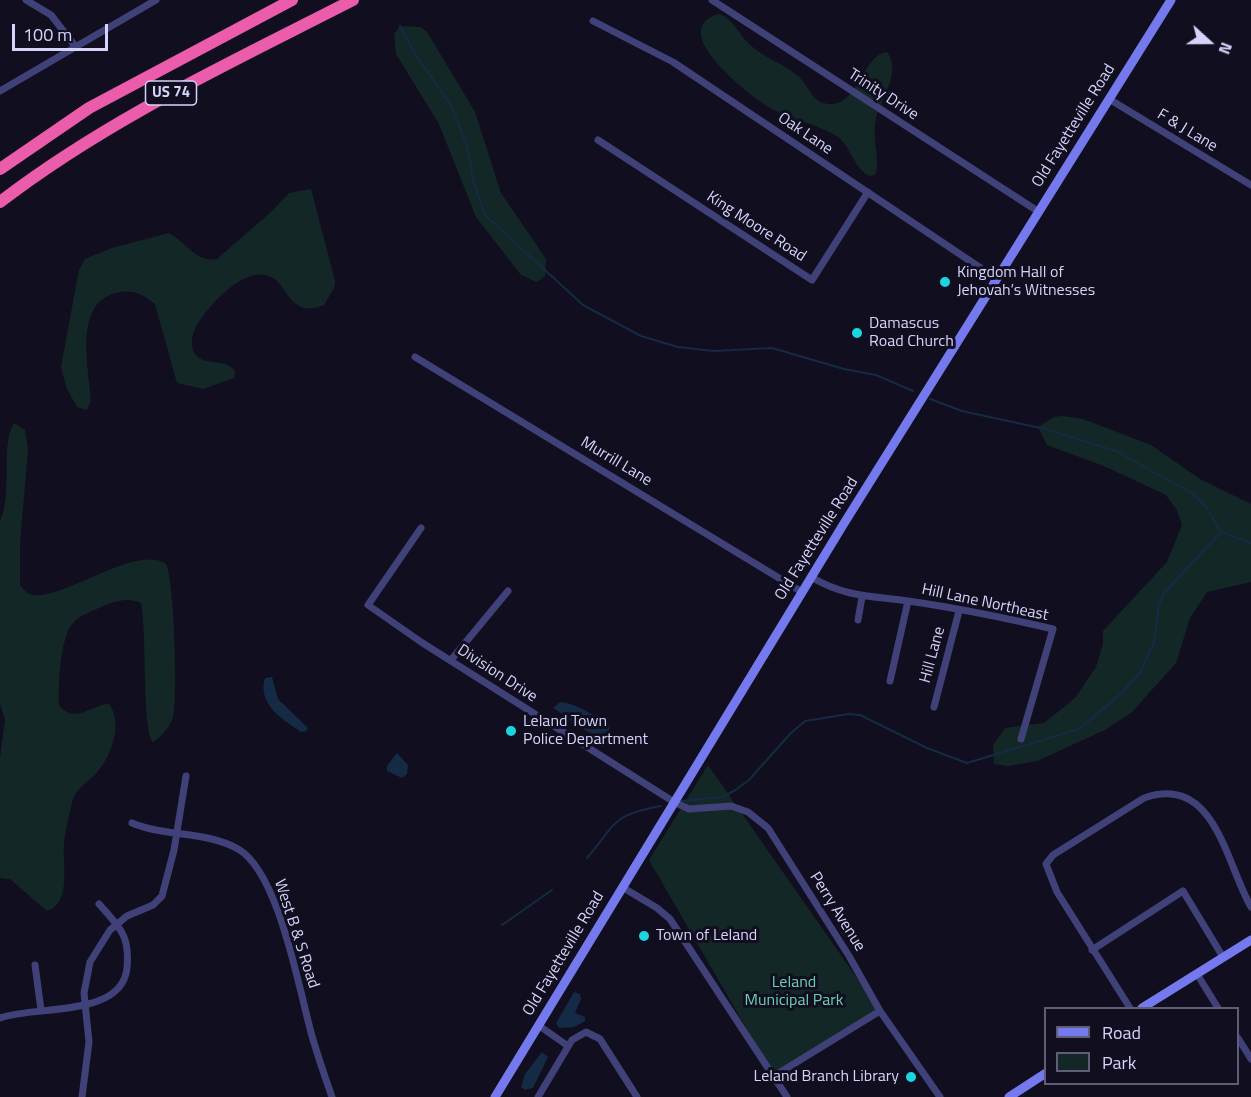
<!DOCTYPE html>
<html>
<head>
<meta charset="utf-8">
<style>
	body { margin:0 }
	#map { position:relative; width:1251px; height:1097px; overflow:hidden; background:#110f1f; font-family:"Titillium Web",sans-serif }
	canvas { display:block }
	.legend { position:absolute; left:1044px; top:1007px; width:195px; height:78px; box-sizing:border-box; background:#110f1f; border:2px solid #5f5d77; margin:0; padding:8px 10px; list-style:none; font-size:18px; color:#d5d3fa }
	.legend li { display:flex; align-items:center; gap:12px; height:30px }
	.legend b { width:30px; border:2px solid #5f5d77 }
	.north { position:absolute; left:1179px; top:12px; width:60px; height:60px; -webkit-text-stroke:4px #110f1f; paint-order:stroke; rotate:111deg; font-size:16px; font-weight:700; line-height:24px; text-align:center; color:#d5d3fa }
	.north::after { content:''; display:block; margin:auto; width:21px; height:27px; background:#d5d3fa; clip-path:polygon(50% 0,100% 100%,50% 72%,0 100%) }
	.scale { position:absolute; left:12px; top:24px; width:96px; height:27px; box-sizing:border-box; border:3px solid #d5d3fa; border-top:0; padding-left:8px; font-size:18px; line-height:21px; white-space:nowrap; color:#d5d3fa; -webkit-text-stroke:4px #110f1f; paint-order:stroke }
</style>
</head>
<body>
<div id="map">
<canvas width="1251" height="1097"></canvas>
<ul class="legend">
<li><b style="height:8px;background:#7579ee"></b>Road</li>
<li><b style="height:16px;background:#132826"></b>Park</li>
</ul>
<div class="north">N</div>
<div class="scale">100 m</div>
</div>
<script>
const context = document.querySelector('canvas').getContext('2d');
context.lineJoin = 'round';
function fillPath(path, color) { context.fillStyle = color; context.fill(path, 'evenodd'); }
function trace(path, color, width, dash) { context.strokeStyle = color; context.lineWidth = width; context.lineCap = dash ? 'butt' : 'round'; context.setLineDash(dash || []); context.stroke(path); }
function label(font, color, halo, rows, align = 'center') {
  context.font = font + ' "Titillium Web",sans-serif'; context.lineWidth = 6; context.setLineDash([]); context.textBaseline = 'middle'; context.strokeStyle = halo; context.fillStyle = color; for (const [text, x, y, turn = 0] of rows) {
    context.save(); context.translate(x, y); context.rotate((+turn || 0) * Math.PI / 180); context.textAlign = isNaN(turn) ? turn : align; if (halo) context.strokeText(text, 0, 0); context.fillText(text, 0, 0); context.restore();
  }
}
const green = new Path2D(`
	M720 14C733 20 739 34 749 44 763 58 784 63 799 77 808 85 811 99 823 103 858 113 861 55 887 52 902 72 881 98 876 118 871 136 880 156 876 174L870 176C853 169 851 144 835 135 816 124 792 119 772 109 752 98 697 53 701 30 702 21 712 15 720 14Z
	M400 26 421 27 427 32 475 112 501 193 546 259 545 276 537 282 521 275 476 217 439 124 396 54 394 34Z
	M311 189 335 281 334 288 324 305C316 308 306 311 298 305 289 300 284 288 277 281 253 260 220 295 205 313 197 323 189 336 193 350 199 369 228 356 235 372L234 378 203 389 177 383 155 304C142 294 133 289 116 293 73 303 89 368 91 401L87 410 77 407 67 389 61 367 79 270 85 259 112 248 169 233C186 242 196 263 217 259L270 213 289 193Z
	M1062 416 1083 419 1151 445 1200 479 1251 504V582L1207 592 1190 618 1176 663 1132 712 1105 730 1037 761 1008 766 994 764 993 745 1005 728 1044 723 1075 698 1096 667 1103 644V631L1167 562 1182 525 1177 510 1166 495 1104 466 1047 445 1038 427 1054 417Z
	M14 423 25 430 28 450 20 542V585L27 593C54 608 135 542 166 564 174 579 178 700 173 717 169 728 163 735 153 742 142 733 147 627 141 603 128 597 115 601 101 607 93 611 79 615 73 623 60 637 58 686 59 705 75 725 90 705 109 704 123 722 112 755 98 771 88 783 76 787 72 803 69 816 65 830 64 844 62 862 72 904 47 911L10 879 0 878V758L5 720 0 703V521C13 495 0 445 14 423Z
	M708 765 880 1011 774 1076 649 860Z`);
const water = new Path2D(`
	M272 677 278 699 308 728 306 731 301 732C282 719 257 704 265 678Z
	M560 702C573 702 600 718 610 726L607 737C591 739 567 716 553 708Z
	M397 753 408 765 407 774 402 778 387 771V766Z
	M574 992 580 994 581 999 575 1013 585 1017V1021L574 1027 559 1028 556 1023Z
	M542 1052 548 1057 533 1088 525 1090 521 1087 525 1074Z`);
const stream = new Path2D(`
	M400 26 415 54 451 105 467 146 474 184 485 215 583 305 641 336 678 347 714 351 772 348 844 369 876 375 913 391
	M930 399 962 411 1045 429 1116 451 1195 495 1206 507 1221 532 1251 543
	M682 801 722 797 734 791 749 780 790 734 805 721 849 714 860 715 927 748 967 763 1079 729 1123 692 1141 671 1154 642 1159 605 1164 593 1221 532
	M587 858C617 823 611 815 661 806
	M502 925 552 890`);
const street = new Path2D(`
	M26 0 51 15 75 46
	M712 0 1039 212
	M593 21 673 62 997 279
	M0 91 156 0
	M1109 99 1251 185
	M598 140 812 280 868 192
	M415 357 802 592
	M421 528 368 605 421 642 674 802 689 809 731 806 748 812 768 828 849 956 880 1011 940 1097
	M811 577C845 597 871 596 908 601 957 608 1006 618 1053 629L1021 739
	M858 620 862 597
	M451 660 508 591
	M890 681 908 601
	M934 707 959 611
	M132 823C165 837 207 831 238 849 279 872 299 990 312 1036 318 1057 325 1077 332 1097
	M622 887 657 908 670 919 787 1097
	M1092 950 1183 891 1223 957
	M35 965 41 1010
	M1197 974 1218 1008
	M1130 1008 1057 892 1046 864 1053 855 1144 798C1215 773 1226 864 1251 907
	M0 1018C36 1005 122 1018 127 968 130 935 120 928 99 904
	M538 1025 568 1046
	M1238 1038 1251 1059
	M774 1076 880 1011
	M82 1097 89 1042 84 993 90 962 110 930 127 916 153 905 162 896 174 850 186 776
	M538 1097 572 1040 586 1032 600 1039 637 1097`);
const secondary = new Path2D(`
	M1142 1008 1251 940
	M495 1097 843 525 1171 0
	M1009 1097 1046 1073`);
const highway = new Path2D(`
	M0 169 89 108 292 0
	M0 202C108 119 232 62 353 0`);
const markers = [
	[945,282,6,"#1bd6de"],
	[857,333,6,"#1bd6de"],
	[511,731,6,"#1bd6de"],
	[644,936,6,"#1bd6de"],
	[911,1077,6,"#1bd6de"]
];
const shields = [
	[171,93,51]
];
const shieldNames = [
	["US 74",171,93]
];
const streetNames = [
	["Trinity Drive",883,95,33],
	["Old Fayetteville Road",1074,126,-58],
	["F & J Lane",1187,131,31],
	["Oak Lane",805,134,34],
	["King Moore Road",756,227,33],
	["Murrill Lane",616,462,31],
	["Old Fayetteville Road",817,539,-58],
	["Hill Lane Northeast",985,603,12],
	["Hill Lane",933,655,-75],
	["Division Drive",497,674,33],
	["Perry Avenue",837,912,58],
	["West B & S Road",296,934,72],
	["Old Fayetteville Road",564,954,-59]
];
const poiNames = [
	["Kingdom Hall of",957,273],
	["Jehovah’s Witnesses",957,291],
	["Damascus",869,324],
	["Road Church",869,342],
	["Leland Town",523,722],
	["Police Department",523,740],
	["Town of Leland",656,936],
	["Leland Branch Library",899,1077,"right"]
];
const parkNames = [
	["Leland",794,983],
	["Municipal Park",794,1001]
];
fillPath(green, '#132826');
fillPath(water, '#152a44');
trace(stream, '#152a44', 2);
trace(street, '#404179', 7);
trace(secondary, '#7579ee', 9);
trace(highway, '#eb5caa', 12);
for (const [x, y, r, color] of markers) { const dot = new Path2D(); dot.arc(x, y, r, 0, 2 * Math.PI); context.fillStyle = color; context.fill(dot); trace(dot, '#110f1f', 2); }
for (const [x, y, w] of shields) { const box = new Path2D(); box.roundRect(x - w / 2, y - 12, w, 24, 4.5); context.fillStyle = '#110f1f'; context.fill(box); trace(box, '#d5d3fa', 1.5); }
label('bold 15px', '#d5d3fa', null, shieldNames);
label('16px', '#d5d3fa', '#110f1f', streetNames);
label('16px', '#d5d3fa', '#110f1f', poiNames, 'left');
label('16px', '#68d1b0', '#110f1f', parkNames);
</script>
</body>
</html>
